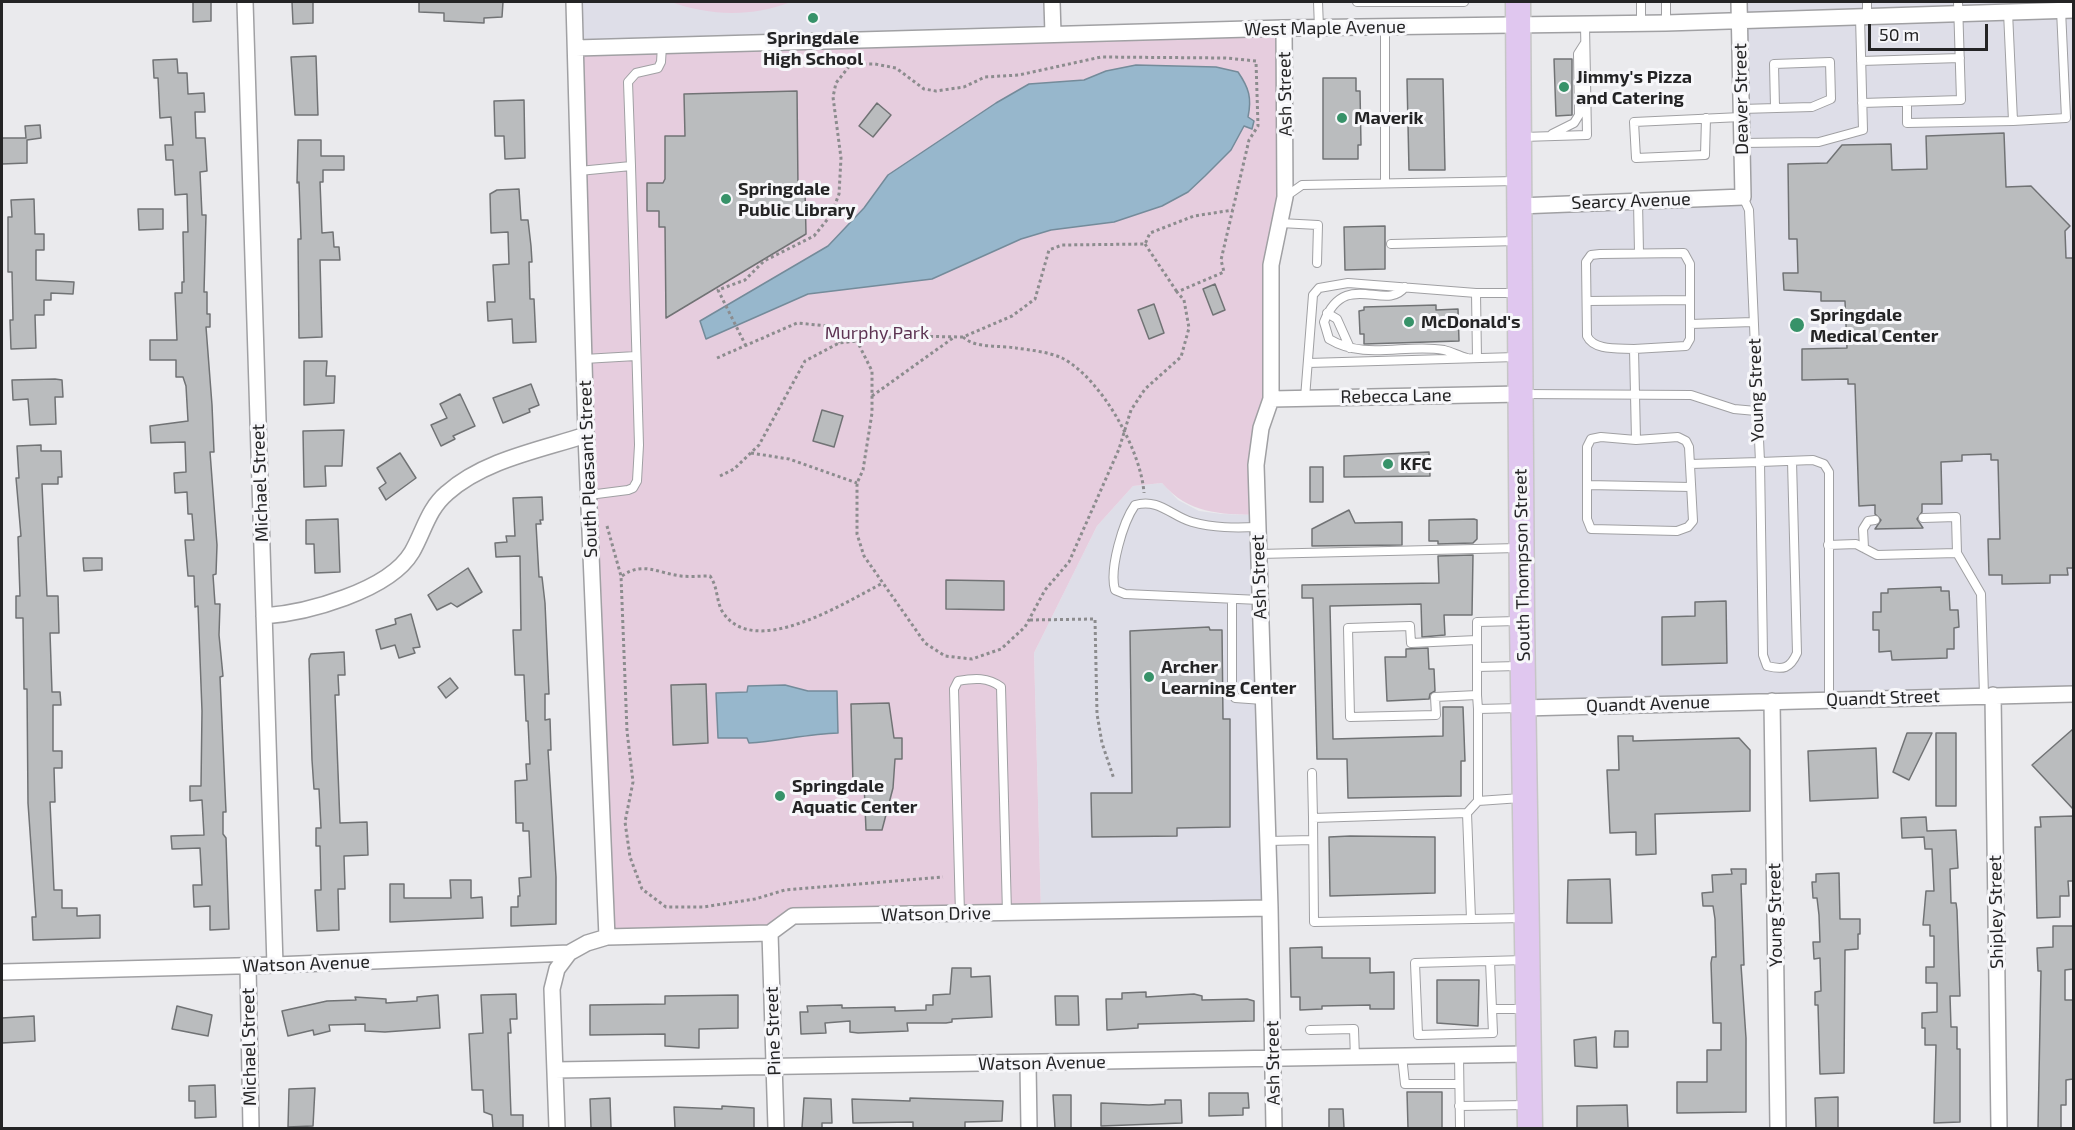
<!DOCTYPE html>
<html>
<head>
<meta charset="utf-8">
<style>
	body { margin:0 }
	#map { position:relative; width:2075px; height:1130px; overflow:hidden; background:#eaeaed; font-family:"Exo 2",sans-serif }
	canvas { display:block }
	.frame { position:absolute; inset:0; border:3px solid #242425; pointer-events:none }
	.scale { position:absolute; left:1868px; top:24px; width:120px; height:27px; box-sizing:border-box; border:3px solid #242425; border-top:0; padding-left:8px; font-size:18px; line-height:21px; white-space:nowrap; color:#242425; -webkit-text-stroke:4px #f7f7fa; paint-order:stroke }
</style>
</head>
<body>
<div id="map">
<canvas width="2075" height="1130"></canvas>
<div class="frame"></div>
<div class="scale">50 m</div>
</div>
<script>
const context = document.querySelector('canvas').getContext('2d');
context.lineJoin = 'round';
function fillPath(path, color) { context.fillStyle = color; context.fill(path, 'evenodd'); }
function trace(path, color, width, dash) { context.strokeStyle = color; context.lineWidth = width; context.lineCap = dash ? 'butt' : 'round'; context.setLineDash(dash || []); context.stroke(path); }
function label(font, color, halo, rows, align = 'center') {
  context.font = font + ' "Exo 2",sans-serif'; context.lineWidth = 6; context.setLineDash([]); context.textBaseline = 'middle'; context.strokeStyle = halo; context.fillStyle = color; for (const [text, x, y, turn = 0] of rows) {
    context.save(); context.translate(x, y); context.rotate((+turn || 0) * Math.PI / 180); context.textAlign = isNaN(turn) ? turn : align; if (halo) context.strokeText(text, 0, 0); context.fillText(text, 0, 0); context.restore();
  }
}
const built = new Path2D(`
	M574 2H1052L1053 34 576 48Z
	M1739 2H2073V694L1523 708 1519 206 1743 196Z
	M1162 483 1178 500 1199 511 1222 514 1257 515 1270 908 1041 913 1034 653 1097 526 1133 486Z`);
const green = new Path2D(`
	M671 2H791C752 17 710 16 671 2Z
	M1284 28 1286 172 1271 265 1257 515C1219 514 1189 514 1162 483L1133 486 1097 526 1034 653 1041 913 793 916 770 933 607 937 576 48Z`);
const water = new Path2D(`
	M1136 65 1216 67 1238 72C1249 88 1252 98 1248 117L1254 121 1252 129 1244 126 1231 150 1205 176 1188 192 1162 206 1114 222 1051 230 1021 239 932 279 808 294 706 339 700 321 828 246 864 208 888 175 996 103 1029 84 1084 80 1106 71Z
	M785 685 808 691H837L838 733C808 734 779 741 749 743L747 738H718L716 693 747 692 748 686Z`);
const building = new Path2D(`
	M193 2H211V21L193 22Z
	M292 2H313V23L293 24Z
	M419 2H503L502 17 484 18V23L444 21V13L419 12Z
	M316 56 318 115H295L291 57Z
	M177 59 178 73H187L188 94 204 93 205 112H195L196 138H205L207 171 200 172 202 215H206L204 292H207V314H210V327H206L212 405 214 452H210L217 545 216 574 213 575 215 604H220L219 635 223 676 220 677 226 812H223V834L226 838 229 929 210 930V906L194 907 193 885H202L200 848 172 849 171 836 204 835 202 800 190 801V786H201L202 711 198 606 195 607 194 576H188L185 540H194L192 514H188L187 492 175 493 174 473 186 472 185 442 151 443 150 426 188 421 186 386 183 377H176V360H150V340H177L175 293H182V282H184L183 232H188L187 194 175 195 173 160H166L165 145H173L171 117 160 118 158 78H154L153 60Z
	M1554 59H1572V115L1556 116Z
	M1323 78H1356V91H1360L1361 145H1358V159H1323Z
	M1407 79H1443L1445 170H1409Z
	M797 91 798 188H805L806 234 666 318 665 227H659V211H647V183H663L665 179V136H685L684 94Z
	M524 100 525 158 505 159 504 136H495L494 101Z
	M877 103 891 115 873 137 859 126Z
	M40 125 41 138 27 140V163L2 164V138H26L25 126Z
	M2004 133 2006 187 2031 186 2070 226 2065 231 2066 258H2073V568H2067L2068 575H2050V583L2002 584V575H1989L1988 539H2000L1998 460H1991V454L1962 455V461L1941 462 1942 504H1922V512L1917 519 1923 528 1875 529 1881 520 1875 514V505L1859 506 1855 384H1848V379L1802 380V349L1847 348 1845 301H1821V292L1784 290 1783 273H1798L1797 239H1789L1788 164 1827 163 1842 145 1891 144 1892 170 1927 169 1926 136Z
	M298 140H321V156H344V170H323V182H320L322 233 333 232 334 247H339L340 260H320L322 337 299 338 298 239H301L299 182 297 183Z
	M519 189 521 220H528L531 246 532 262H529L530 299H534L536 342 513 343 512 319 488 321 487 302H495L493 265 509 264 508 232 491 233 490 194 497 190Z
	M34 199 35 234H44V250H36V280L74 282 73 294 51 293V300H44V315H35L36 348 11 349 10 320H13L12 272H8V217H12L11 200Z
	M138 209H163V229L139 230Z
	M1385 226V269L1345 270 1344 227Z
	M1215 284 1225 310 1213 315 1203 289Z
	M1154 304 1164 333 1149 339 1138 310Z
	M1436 305V310L1458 309 1459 341 1364 344V334H1360L1359 311 1364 310V307Z
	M304 361H327L326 376H335L334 403 304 405Z
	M55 379 62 380 63 397H55L56 424 30 425 28 399 13 400 12 380Z
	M531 384 539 405 529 409 530 412 503 423 493 398Z
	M460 394 475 426 453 436 455 439 441 446 431 425 447 418 440 404Z
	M822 410 843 416 834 447 813 441Z
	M344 430 342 466H325L326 486 304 487 303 431Z
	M41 445V451H61L62 477H58V484H42L47 596H58L59 633H50L52 692H60L61 705H53V751H62V768H54L55 802H50L54 890H62V908H77V916L100 915V938L33 940 32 917H36L28 803 27 689H24L23 618H16V596H20L18 537 21 536 16 478H19L17 446Z
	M1429 452 1430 476 1344 477V456Z
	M400 453 416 478 386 500 379 488 386 483 377 468Z
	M1310 467H1323V502H1310Z
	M542 497 543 520H540L541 524H536L539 577H542L545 603 549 694H545V720L550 719 551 750H548L556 877V924L511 926V907H518V896H520L519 878 531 877 529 831H523V823H516L515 781 527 780 526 764H530L528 721H526L524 675H515L513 630H521L520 556 496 557 495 543 507 542 506 536H515L513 498Z
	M1349 510 1355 523 1402 522V545L1312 546V529Z
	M338 519 340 572 315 573 314 544H306V520Z
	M1474 519 1477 520V539L1473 543 1438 544V541H1429V520Z
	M1473 555 1472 615H1444L1445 635 1422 637 1421 604 1330 606 1333 739 1443 736V707H1463L1465 761H1461V796L1348 798 1347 759H1317L1313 598H1302V585L1439 583 1438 556Z
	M83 558H102V570L84 571Z
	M468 568 482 592 457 607 451 603 437 610 428 595Z
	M946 580 1004 581V610L946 609Z
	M1941 587V591H1949L1950 610H1958L1959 627 1954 628V649H1947V658L1892 660 1891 651 1879 652V630H1873V612H1881V593H1888V589Z
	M1726 601 1727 663 1662 665V617L1695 616V602Z
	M411 614 420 647 413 648 415 653 399 658 395 645 381 649 376 630 396 624 395 619Z
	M1209 627 1210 630H1222L1223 719H1230V827L1177 828V836L1092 837 1091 793H1132L1130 631Z
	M1428 648 1429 669H1434L1435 691 1430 694 1429 699 1387 701 1385 657H1406V649Z
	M344 652 345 675H338L339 695H335L340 823 367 822 368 855 344 856 345 889H338L339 930 317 931 315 890H321L320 846H316V828H321L319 789H314L312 760 309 659 311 654Z
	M450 678 458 688 446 698 438 687Z
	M706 684 708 743 673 745 671 685Z
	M889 703 894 738H902V759H895L893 788 882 830H866L864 783 853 784 851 704Z
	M2073 729V809L2032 765Z
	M1907 733H1932L1909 780 1893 772Z
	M1936 733H1956V806H1936Z
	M1618 736H1633V741L1739 738 1750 750V811L1655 814 1656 854 1636 855V832L1610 833 1607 770H1619Z
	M1876 748 1878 798 1810 801 1808 751Z
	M2073 816V881H2068L2069 896H2060V917L2037 918 2035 827H2041L2040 817Z
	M1926 817 1927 831 1956 830 1958 868 1950 869 1951 903H1956L1957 910 1960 996H1950L1951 1027H1957V1049H1960V1122L1934 1123 1936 1045H1925V1028H1922V1013L1937 1012V983H1926V967H1934V936H1930V925H1923L1926 891H1934L1932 849H1925L1924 837 1902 838 1901 818Z
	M1350 836 1435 837V893L1330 896 1329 837Z
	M1731 869H1746V884H1741L1744 965H1741L1746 1038V1112L1677 1113V1082H1707V1050H1721V1023H1713L1711 963 1712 957H1716L1715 919 1713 906H1703L1702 893 1713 892 1712 875 1732 874Z
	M1839 873 1840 919H1860V934H1858V949L1845 950 1844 1073 1820 1074 1818 1005H1815V992L1821 991 1820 958 1814 959 1813 942H1820L1819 915 1817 898H1813L1812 882H1816V874Z
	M1610 879 1612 923H1567L1568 880Z
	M450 880H471V898L482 897 483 918 390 922V884H404V898H451Z
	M2053 926H2073V969L2065 970V1000H2073V1079L2066 1080V1105H2061V1128H2038L2041 971H2038L2037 948 2053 947Z
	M1322 947V958H1370V973L1394 972V1009H1370V1005L1322 1006V1009L1300 1010V997H1291L1290 948Z
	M952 968H971V977L990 976 992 1017 952 1019V1022L946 1023H907L908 1031 858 1033 850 1032V1021L825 1023 826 1033 801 1034 800 1012H808L807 1006 842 1005V1008L895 1007V1011L926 1010V1005H933V995L950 994Z
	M1437 980H1479L1478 1026 1437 1023Z
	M1146 992V997L1194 994 1202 996V1000L1247 999 1254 1001V1021L1138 1024V1028L1107 1030 1106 999H1122V993Z
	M516 994 517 1019H510L511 1033H508L511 1115H523V1128H493L492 1115 484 1112 483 1090H472L469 1034 483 1033 481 995Z
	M438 995 440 1028 385 1032 365 1031V1024L329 1025 330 1031 314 1035 313 1030 288 1036 282 1011 327 1001 356 1000 355 997 386 999V1003L417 1001V997Z
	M738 995V1028L699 1029V1048L665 1046V1034L590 1035V1005L665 1004V996Z
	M1055 996H1078L1079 1025H1056Z
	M177 1006 212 1015 208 1036 172 1029Z
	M34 1016 35 1041 2 1043V1018Z
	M1615 1031H1628V1047H1614Z
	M1596 1037 1597 1068 1575 1066 1574 1040Z
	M215 1085 216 1117 195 1118V1101H189V1086Z
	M315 1088 313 1126 288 1127 289 1089Z
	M1407 1092H1442V1128H1408Z
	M1209 1093H1248L1249 1108H1243V1115L1209 1116Z
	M1053 1095H1071V1128H1055Z
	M1838 1097V1128H1816L1815 1098Z
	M610 1098 611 1128H591L590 1099Z
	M804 1098 831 1099 832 1123H822V1128H802Z
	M910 1098 1003 1101 1002 1121 965 1122V1128H913V1122L853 1123 852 1099 910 1101Z
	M1165 1100H1181L1182 1123 1101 1126V1103L1149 1105 1165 1104Z
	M1627 1105 1628 1128H1577V1106Z
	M722 1106 754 1108V1128H675L674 1107 722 1109Z
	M1329 1109H1343L1344 1128H1329Z`);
const path = new Path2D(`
	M1145 244 1177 292
	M963 337C976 349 1000 345 1016 348 1030 350 1049 352 1062 358 1101 378 1141 450 1144 493
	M746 346 718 290 745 280 764 261 814 236 831 215 839 194 841 158 833 97 836 83 851 64H875L896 68 924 89 936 91 964 87 985 77 1019 75 1101 57 1226 58 1256 61 1258 126 1249 140 1221 260 1224 272 1177 292 1184 300 1189 328 1181 357 1145 389 1131 410 1119 449 1069 562 1045 590 1025 627 1001 649 972 659 945 656 925 643 864 556 857 534V483L863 470 872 413V371L857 341
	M717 358 797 323 828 326 839 343
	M872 396 953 338
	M751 453 789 459 857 483
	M720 476 734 469 759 445 805 361 839 343 903 336 963 337 1012 316 1035 299 1049 250 1062 245 1145 244 1150 233 1194 216 1233 210
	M607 526 621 576 627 731 633 782 625 822 630 857 642 889 666 907H703L755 899 785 890 943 877
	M622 576C643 561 657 573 681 576 690 577 700 576 710 576 718 587 716 600 722 611 753 662 847 601 883 583
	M1030 620 1095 619 1097 714 1102 743 1114 779`);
const service = new Path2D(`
	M1318 2 1319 28
	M1357 2H1464
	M1641 2V23
	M1666 2V23
	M1867 2V16
	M2008 12 2013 121 2066 118 2061 10
	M1861 61 1960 58
	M1907 102V123L2013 121
	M1862 103 1961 100 1958 2
	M1741 109 1812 107 1831 99 1830 62 1774 64 1775 107
	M1706 118 1705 155 1636 158 1634 122 1741 117
	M1552 134 1574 123 1579 115 1578 54 1585 43
	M1523 137 1587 135 1585 25
	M1742 143 1819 142 1863 130 1860 17
	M631 166 628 82 636 73 658 68 661 62 662 46
	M579 171 631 166 639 445 637 481 633 488 628 490 589 495
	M1385 183V27
	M1285 197 1302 185 1517 181
	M1743 197 1749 210 1760 462 1813 460 1824 464 1829 472V700
	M1638 201 1639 253
	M1280 223 1318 225 1317 263
	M1391 244 1518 241
	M1405 287C1386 313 1345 268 1324 322L1329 339C1365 361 1406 343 1444 350 1452 352 1459 356 1467 358
	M1476 293 1477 358
	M1587 301 1690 300
	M1327 313 1337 319 1350 348
	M1690 324 1753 322
	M1634 349C1619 348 1594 351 1587 336L1586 262 1591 255 1600 254 1684 253 1690 264V339L1686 346 1634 349 1636 440 1678 437 1686 441 1689 447 1693 521 1688 527 1677 531 1591 529 1587 519V447L1591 439 1601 437 1636 440
	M584 359 636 356
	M1308 363 1516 357
	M1523 394 1691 395 1734 409 1756 411
	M1305 398 1313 295 1319 288 1348 283 1476 293H1516
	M1690 464 1760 462 1763 655 1767 666C1783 670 1790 669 1797 653L1792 461
	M1587 485 1691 487
	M1258 527C1235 528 1214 528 1192 522 1171 516 1159 498 1135 505 1123 522 1109 569 1115 590L1125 594 1260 600
	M1828 545 1856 544 1877 555 1957 553 1956 517 1923 518
	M1864 548 1863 529 1868 521 1875 520
	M1957 553 1981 594 1984 695
	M1259 554 1518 548
	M1232 599V691L1235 698 1263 700
	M1477 640V622L1518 621
	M1477 667V695
	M1478 709 1477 695 1435 697 1436 715 1350 717 1348 628 1410 626 1411 643 1477 640V667L1518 666
	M1312 773 1313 818
	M1478 801 1521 798
	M1467 813 1313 818 1314 922 1525 918
	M1268 841 1313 840
	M960 914 954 689 958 681C974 678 988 677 1001 687L1007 913
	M1471 919 1467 813 1478 801V709L1521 708
	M1490 961 1493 1033 1418 1035 1415 963 1525 960
	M1492 1009H1524
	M1310 1030 1354 1029 1355 1058
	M1459 1055 1460 1128
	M1402 1056 1405 1084H1459
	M1459 1106 1527 1105`);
const minor = new Path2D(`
	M245 2 275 965
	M574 2 586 435 607 937
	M1052 2 1053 34
	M576 48 1284 28 1666 23 2074 10
	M1519 206 1743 197 1739 2
	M1271 399 1521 394
	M264 616C306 613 389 591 412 552 424 531 428 509 447 493 484 460 540 450 586 435
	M1993 695 1999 1128
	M1772 701 1778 1128
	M1523 708 2074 694
	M770 933 776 1128
	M248 966 251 1128
	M2 972 275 965 569 953 587 943 607 937 770 933 793 916 1270 908
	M1028 1064 1029 1128
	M555 1070 1528 1054
	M557 1128 552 989 557 969 569 953
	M1274 1128 1270 908 1256 465 1261 428 1271 399V265L1285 197 1284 28`);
const primary = new Path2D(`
	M1518 2 1522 621 1530 1128`);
const markers = [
	[813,18,6,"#379269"],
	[1564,87,6,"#379269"],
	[1342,118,6,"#379269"],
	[726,199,6,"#379269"],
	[1409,322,6,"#379269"],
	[1797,325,8,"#379269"],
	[1388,464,6,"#379269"],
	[1149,677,6,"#379269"],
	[780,796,6,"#379269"]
];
const streetNames = [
	["West Maple Avenue",1325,28,-1],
	["Ash Street",1285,94,-91],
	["Deaver Street",1741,99,-91],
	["Searcy Avenue",1631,201,-2],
	["Young Street",1756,390,-92],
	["Rebecca Lane",1396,396,-1],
	["South Pleasant Street",588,469,-92],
	["Michael Street",260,483,-92],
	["South Thompson Street",1522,565,-91],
	["Ash Street",1259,577,-92],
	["Quandt Street",1883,698,-2],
	["Quandt Avenue",1648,704,-2],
	["Shipley Street",1996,912,-91],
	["Watson Drive",936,914,-1],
	["Young Street",1775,915,-91],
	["Watson Avenue",306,964,-2],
	["Pine Street",773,1031,-92],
	["Michael Street",249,1047,-91],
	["Watson Avenue",1042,1063,-1],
	["Ash Street",1273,1063,-91]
];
const poiNames = [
	["Springdale",813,38,"center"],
	["High School",813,59,"center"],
	["Jimmy's Pizza",1576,77],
	["and Catering",1576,98],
	["Maverik",1354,118],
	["Springdale",738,189],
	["Public Library",738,210],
	["Springdale",1810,315],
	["Medical Center",1810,336],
	["McDonald's",1421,322],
	["KFC",1400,464],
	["Archer",1161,667],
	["Learning Center",1161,688],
	["Springdale",792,786],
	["Aquatic Center",792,807]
];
const parkNames = [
	["Murphy Park",877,333]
];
fillPath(built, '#dedee8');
fillPath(green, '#e6cdde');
fillPath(water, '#97b7cc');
trace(water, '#748b9a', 1.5);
fillPath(building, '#babcbe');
trace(building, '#717375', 1.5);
trace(service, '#a0a0a3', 10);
trace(minor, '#a0a0a3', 18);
trace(primary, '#c6c6c6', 27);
trace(path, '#8c8c8e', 3, [3, 3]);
trace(service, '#fff', 8);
trace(minor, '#fff', 15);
trace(primary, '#e0c7ef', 24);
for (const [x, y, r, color] of markers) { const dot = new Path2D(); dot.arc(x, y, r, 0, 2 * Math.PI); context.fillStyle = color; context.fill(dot); trace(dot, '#f7f7fa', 2); }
label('18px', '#242425', '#f7f7fa', streetNames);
label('bold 18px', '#242425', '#f7f7fa', poiNames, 'left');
label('18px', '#5d3352', '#f7f7fa', parkNames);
</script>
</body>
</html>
